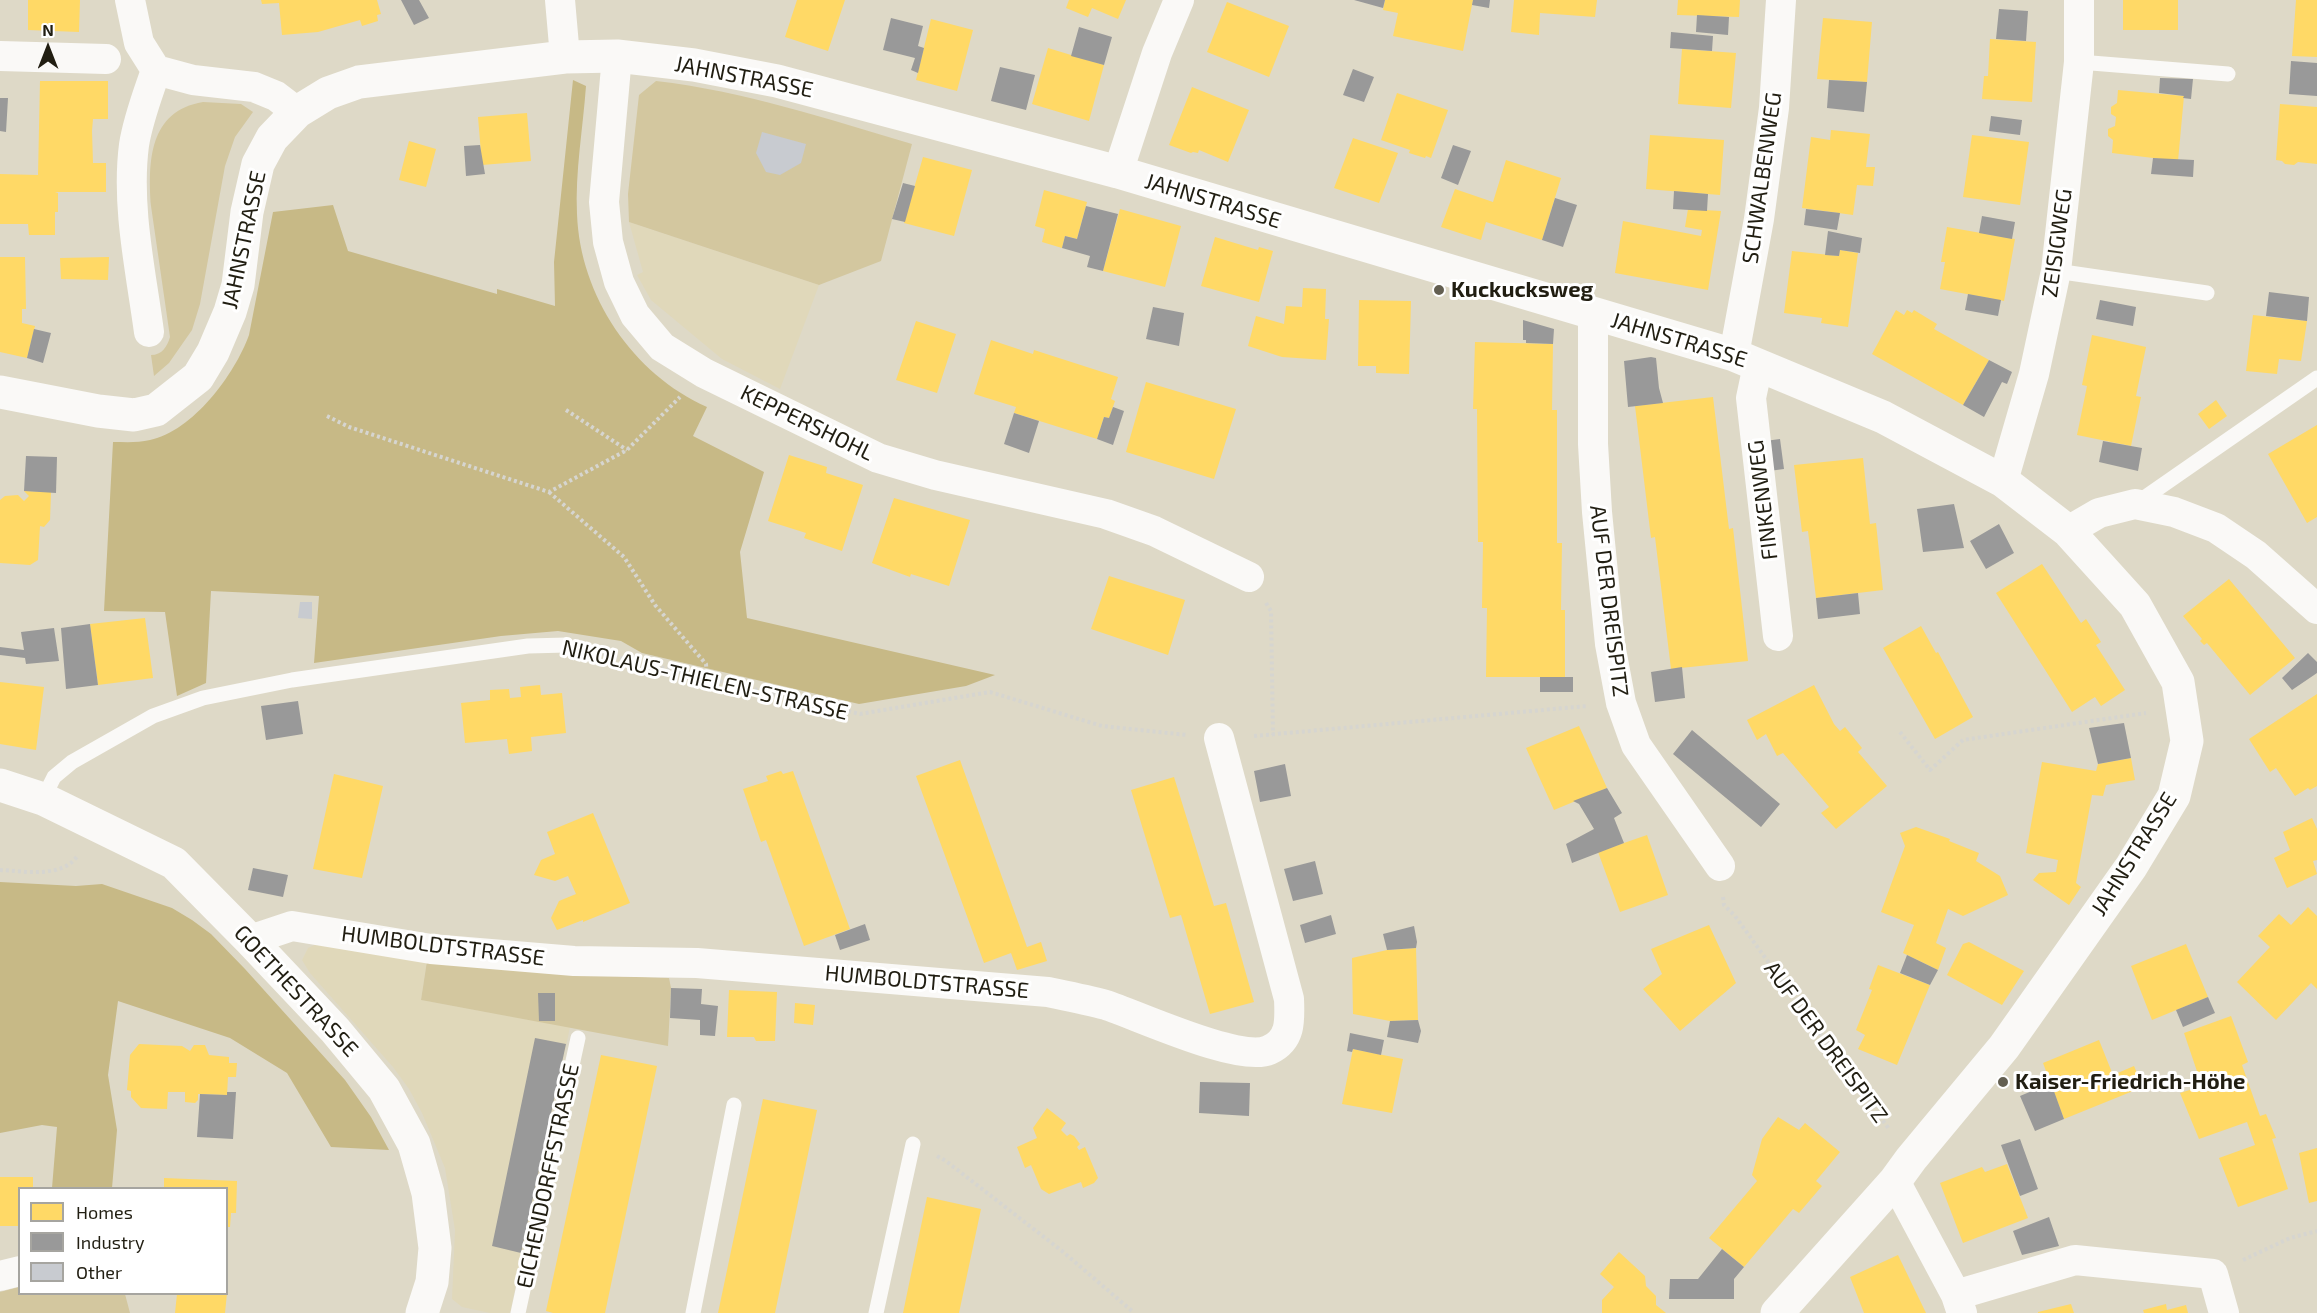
<!DOCTYPE html>
<html>
<head>
<meta charset="utf-8">
<style>
	body { margin:0 }
	#map { position:relative; width:2317px; height:1313px; overflow:hidden; background:#ded9c7; font-family:"Exo 2",sans-serif }
	canvas { display:block }
	.legend { position:absolute; left:18px; top:1187px; width:210px; height:108px; box-sizing:border-box; background:#fff; border:2px solid #a6a5a0; margin:0; padding:8px 10px; list-style:none; font-size:18px; color:#211e12 }
	.legend li { display:flex; align-items:center; gap:12px; height:30px }
	.legend b { width:30px; border:2px solid #a6a5a0 }
	.north { position:absolute; left:18px; top:18px; width:60px; height:60px; -webkit-text-stroke:4px #fff; paint-order:stroke; rotate:0deg; font-size:16px; font-weight:700; line-height:24px; text-align:center; color:#211e12 }
	.north::after { content:''; display:block; margin:auto; width:21px; height:27px; background:#211e12; clip-path:polygon(50% 0,100% 100%,50% 72%,0 100%) }
</style>
</head>
<body>
<div id="map">
<canvas width="2317" height="1313"></canvas>
<ul class="legend">
<li><b style="height:16px;background:#ffd966"></b>Homes</li>
<li><b style="height:16px;background:#999"></b>Industry</li>
<li><b style="height:16px;background:#c8cbd0"></b>Other</li>
</ul>
<div class="north">N</div>
</div>
<script>
const context = document.querySelector('canvas').getContext('2d');
context.lineJoin = 'round';
function fillPath(path, color) { context.fillStyle = color; context.fill(path, 'evenodd'); }
function trace(path, color, width, dash) { context.strokeStyle = color; context.lineWidth = width; context.lineCap = dash ? 'butt' : 'round'; context.setLineDash(dash || []); context.stroke(path); }
function label(font, color, halo, rows, align = 'center') {
  context.font = font + ' "Exo 2",sans-serif'; context.lineWidth = 6; context.setLineDash([]); context.textBaseline = 'middle'; context.strokeStyle = halo; context.fillStyle = color; for (const [text, x, y, turn = 0] of rows) {
    context.save(); context.translate(x, y); context.rotate((+turn || 0) * Math.PI / 180); context.textAlign = isNaN(turn) ? turn : align; if (halo) context.strokeText(text, 0, 0); context.fillText(text, 0, 0); context.restore();
  }
}
const built = new Path2D(`
	M629 222 819 285 780 389 722 359 651 300 637 275 643 272Z
	M321 942 427 961 421 1000 570 1027 510 1313H490L462 1307 452 1299 455 1230 445 1168 422 1113 409 1089 393 1067 310 973 302 960 308 948Z`);
const green = new Path2D(`
	M656 81C744 91 827 119 912 144L881 261 819 285 629 222 628 194 639 95Z
	M203 102 241 104 253 112 235 137 225 166 200 304 192 330 169 363 154 376 151 355C162 355 167 347 170 337L151 206C148 161 149 111 203 102Z
	M427 961 591 975 669 978 671 988 668 1046 421 1000Z
	M19 1287 20 1294H125L130 1313H0V1292Z`);
const forest = new Path2D(`
	M573 80 586 86C583 128 575 172 577 214 580 296 633 374 707 407L693 436 764 472 740 552 747 618 995 675 966 686 859 704 642 653 621 641 558 631 501 636 314 663 319 596 211 591 206 683 177 696 165 612 104 611 113 442C125 442 138 443 150 440 193 431 235 374 249 335L273 212 333 205 348 251 497 294V289L555 306 554 262Z
	M0 882 76 886 102 884 172 908 192 920 211 934 245 969 345 1080 371 1117 389 1150 331 1147 287 1073 230 1038 118 1001 108 1075 117 1130 112 1188H52L57 1127 42 1125 0 1133Z`);
const homes = new Path2D(`
	M28 0H80L79 32 28 30Z
	M261 0H377L381 14 377 15 378 21 362 26 360 20 318 32 282 35 279 3 262 4Z
	M797 0H845L828 51 785 37Z
	M1069 0H1126L1118 19 1092 8 1088 17 1066 8Z
	M1385 0H1473L1463 51 1393 36 1398 13 1383 10Z
	M1514 0H1597L1595 17 1540 13 1539 35 1511 32Z
	M1678 0H1740L1739 17 1677 15Z
	M2123 0H2178V30H2123Z
	M2296 0H2317V57L2292 56Z
	M1227 2 1289 26 1269 77 1207 52Z
	M1823 18 1872 22 1867 82 1817 79Z
	M931 19 973 30 957 91 916 80Z
	M1990 39 2036 42 2032 102 1982 99 1984 76H1988Z
	M1048 48 1104 65 1089 121 1032 104Z
	M1682 49 1736 53 1731 108 1678 104Z
	M40 81H108V119H93L92 131 93 163H106V192H55L58 193V212H55V235H29L28 224H0V174L38 175Z
	M1192 87 1249 110 1228 162 1199 150 1198 153 1193 152 1191 153 1169 145Z
	M2118 90 2184 96 2178 161 2112 153 2113 140 2108 136V129L2115 126 2116 117 2111 114V107L2117 103Z
	M1397 93 1448 110 1431 158 1426 156 1425 158 1409 153 1410 150 1381 140Z
	M2280 104 2317 107V164L2298 162 2294 165 2285 164 2282 161 2276 160Z
	M527 113 531 161 482 165 478 117Z
	M1831 130 1870 134 1866 167H1875L1873 186 1857 185 1853 215 1802 208 1811 137 1830 140Z
	M1650 135 1724 140 1720 195 1646 189Z
	M1972 135 2029 142 2020 205 1963 197Z
	M1353 138 1398 153 1379 203 1334 188Z
	M409 141 436 149 426 187 399 180Z
	M923 157 972 170 954 236 904 223Z
	M1506 160 1561 178 1542 240 1486 222 1481 240 1441 227 1455 189 1493 202Z
	M1044 190 1087 202 1077 239 1065 236 1062 248 1042 242 1045 229 1035 226Z
	M1120 209 1181 226 1165 287 1103 271Z
	M1688 209 1721 211 1708 290 1615 273 1623 221 1701 236 1702 230 1685 227Z
	M1947 227 2015 239 2004 301 1940 289 1945 262H1941Z
	M1215 237 1258 250 1259 247 1273 251 1259 302 1201 286Z
	M1840 250 1858 253 1848 327 1821 323 1822 318 1784 313 1792 251 1839 256Z
	M0 257H25L26 309H22V323L35 326 27 358 0 352Z
	M109 257 108 280 61 279 60 258Z
	M1303 288 1326 289 1325 319H1329L1326 360 1282 357 1248 346 1256 316 1284 324 1286 306 1302 307Z
	M1359 300 1411 301 1409 374 1376 373V366H1358Z
	M1896 310 1904 315 1907 310 1912 313 1914 310 1937 324 1934 329 1989 360 1963 405 1872 354Z
	M2253 315 2307 321 2301 361 2279 359 2277 374 2246 371Z
	M916 321 956 334 937 393 896 380Z
	M2092 335 2146 347 2136 396 2141 397 2131 446 2077 435 2087 386 2082 385Z
	M991 340 1033 354 1034 350 1118 377 1111 399 1115 401 1109 418 1104 417 1097 439 1014 413 1016 407 974 394Z
	M1475 342 1553 344 1552 410H1557V543H1562L1561 610H1565V677H1486L1487 608H1482L1483 542H1478L1477 409H1473Z
	M1146 382 1236 409 1214 479 1126 452Z
	M1713 397 1729 529 1733 528 1748 661 1671 669 1655 537 1651 538 1635 406Z
	M2216 400 2227 416 2209 429 2198 414Z
	M2317 425V517L2307 523 2268 454Z
	M789 455 827 467 826 473 863 485 842 551 804 538 806 533 768 521Z
	M1863 458 1870 524 1876 523 1883 590 1816 598 1808 531 1802 532 1794 465Z
	M24 491 51 492 50 520 44 527 40 526 38 560 30 565 0 563V500L5 496 18 495 24 501 29 496Z
	M894 498 970 520 949 586 911 574 910 577 872 563Z
	M2042 564 2081 623 2086 619 2101 642 2096 645 2125 690 2101 706 2095 697 2072 712 1996 593Z
	M1109 576 1185 600 1168 655 1091 629Z
	M2229 579 2295 658 2250 695 2207 643 2204 645 2200 641 2202 639 2183 616Z
	M145 618 153 678 98 685 90 624Z
	M1921 626 1936 653 1938 652 1973 717 1935 739 1883 648Z
	M0 682 44 687 36 750 0 744Z
	M540 685 541 695 562 693 566 733 531 737 532 751 509 754 507 739 465 743 461 703 490 700V690L509 689 510 698 521 697 520 687Z
	M1814 685 1834 724 1840 731 1845 727 1862 748 1858 752 1887 786 1836 829 1821 813 1829 807 1783 753 1777 756 1766 734 1757 740 1747 720Z
	M2317 694V786L2310 790 2308 788 2295 796 2276 768 2270 772 2249 739Z
	M1579 726 1607 788 1554 810 1526 748Z
	M2131 758 2135 780 2106 785 2103 796 2092 795 2076 883 2081 887 2069 905 2033 880 2039 873 2056 872 2058 860 2026 853 2042 762 2096 771 2098 764Z
	M960 760 1027 947 1041 942 1047 961 1017 970 1011 953 984 963 916 776Z
	M781 771 783 774 793 771 850 929 804 946 766 840 761 842 743 789 768 781 766 776Z
	M334 774 383 786 362 878 313 869Z
	M1174 777 1214 906 1226 903 1254 1002 1210 1014 1181 915 1170 918 1131 790Z
	M593 813 630 903 583 922V920L557 930 551 918 559 901 576 894 568 876 555 881 534 875 541 860 555 854 547 832Z
	M2312 818 2317 829V860L2313 861 2317 874 2287 888 2274 858 2290 850 2283 832Z
	M1916 827 1950 839 1949 841 1979 853 1976 861 2000 876 2008 895 1963 916 1948 909 1936 943 1946 948 1938 970 1903 953 1914 925 1881 912 1905 846 1900 833Z
	M1647 835 1668 895 1620 912 1598 852Z
	M2308 907 2317 916V989L2311 983 2276 1020 2237 982 2270 947 2258 936 2279 914 2291 925Z
	M1709 925 1736 983 1680 1031 1643 989 1662 974 1651 949Z
	M1969 942 2024 971 2002 1005 1947 975 1963 944Z
	M2186 944 2208 997 2152 1020 2131 966Z
	M1416 948 1418 1020 1390 1021 1353 1014 1352 958 1387 950Z
	M1878 965 1930 985 1897 1065 1858 1049 1865 1035 1856 1030 1872 990 1869 989Z
	M729 990 777 992 775 1041H756L754 1037H727Z
	M795 1003 815 1005 813 1025 794 1023Z
	M2231 1016 2248 1062 2242 1065 2260 1116 2266 1114 2276 1138 2272 1139 2288 1189 2238 1207 2219 1158 2255 1145 2247 1122 2199 1139 2180 1093 2202 1086 2184 1033Z
	M2099 1040 2113 1075 2134 1066 2143 1087 2064 1119 2043 1063Z
	M139 1044 182 1046 190 1051 194 1045H205L209 1055 229 1057V1063H237L236 1077H228L227 1095 198 1094V1100L195 1103 185 1102V1092H168L167 1109 141 1108 131 1097V1091L127 1090 130 1055Z
	M1353 1049 1403 1059 1392 1113 1342 1104Z
	M601 1055 657 1066 605 1313H553L546 1311Z
	M763 1099 817 1110 808 1154 775 1313H718Z
	M1047 1108 1066 1123 1061 1130 1067 1136 1070 1134 1074 1136 1080 1144 1077 1147 1079 1150 1085 1147 1098 1178 1094 1183 1083 1188 1081 1182 1049 1194 1041 1189 1031 1165 1025 1168 1017 1147 1037 1138 1033 1128Z
	M1778 1117 1799 1130 1805 1123 1840 1152 1816 1181 1822 1186 1799 1213 1793 1209 1744 1267 1709 1238 1757 1181 1752 1175 1762 1139Z
	M2317 1148V1201L2309 1203 2299 1153Z
	M2007 1164 2028 1218 1963 1243 1940 1183 1982 1167 1985 1172Z
	M0 1177H33V1188H20V1226H0Z
	M164 1178 237 1181 236 1213H231L230 1227H226V1188H164Z
	M927 1197 981 1209 959 1313H903Z
	M1619 1252 1645 1276 1646 1286 1656 1296V1305L1666 1313H1602V1300L1614 1287 1600 1274Z
	M1898 1255 1926 1313H1864L1850 1277Z
	M227 1293 225 1313H175L177 1294Z
	M2071 1304 2074 1313H2038V1312Z
	M2166 1304 2167 1310 2186 1305 2188 1313H2144L2143 1310Z`);
const industry = new Path2D(`
	M401 0H419L429 18 414 25Z
	M1354 0H1385L1383 8Z
	M1473 0H1490L1489 8 1472 5Z
	M1999 9 2028 11 2026 41 1996 39Z
	M1697 15 1729 17 1728 35 1696 32Z
	M891 18 923 26 918 46 924 48 918 73 911 70 915 58 883 50Z
	M1079 27 1112 37 1104 65 1071 56Z
	M1671 32 1713 36 1712 51 1670 48Z
	M2291 61 2317 63V96L2289 94Z
	M1000 67 1035 75 1026 110 991 101Z
	M1353 69 1374 77 1364 102 1343 95Z
	M2160 78 2193 79 2191 99 2183 98 2184 96 2159 93Z
	M1829 80 1867 82 1864 112 1827 108Z
	M0 98H8L6 132 0 131Z
	M1991 116 2022 120 2020 135 1989 131Z
	M480 145 485 174 466 176 464 146Z
	M1453 145 1471 151 1458 185 1441 178Z
	M2153 158 2194 160 2193 177 2151 174Z
	M903 183 915 186 905 222 892 219Z
	M1674 191 1708 194 1707 211 1673 209Z
	M1555 198 1577 205 1563 247 1542 240Z
	M1086 206 1118 214 1103 271 1087 267 1090 256 1062 248 1065 236 1077 239Z
	M1806 209 1840 213 1837 230 1804 225Z
	M1982 216 2015 222 2012 239 1979 233Z
	M1828 231 1862 238 1860 253 1840 250 1839 256 1825 255Z
	M2269 292 2309 297 2307 321 2266 316Z
	M1968 294 2001 300 1998 316 1965 310Z
	M2100 300 2136 307 2133 326 2096 319Z
	M1153 307 1184 313 1179 346 1146 339Z
	M1523 320 1554 329 1553 344 1526 343V340H1523Z
	M34 329 51 333 43 363 27 358Z
	M1651 357 1656 358 1659 388 1663 403 1628 407 1624 361Z
	M1989 360 2012 372 2007 384 2002 382 1984 417 1963 405Z
	M1113 407 1124 411 1113 445 1097 439 1104 417 1109 418Z
	M1014 413 1039 421 1029 453 1004 444Z
	M1780 439 1784 469 1769 471 1765 441Z
	M2103 441 2142 448 2138 471 2099 462Z
	M26 456 57 457 56 493 24 491Z
	M1954 504 1964 548 1923 552 1917 509Z
	M1999 524 2014 553 1986 569 1970 541Z
	M1858 593 1860 614 1818 619 1816 598Z
	M90 624 98 685 66 689 61 628Z
	M54 628 59 661 26 664 25 658 0 655V647L24 650 21 632Z
	M2308 653 2317 662V673L2292 690 2282 678Z
	M1682 667 1685 698 1655 702 1651 672Z
	M1540 677H1573V692H1540Z
	M298 701 303 734 266 740 261 706Z
	M2124 723 2131 758 2098 764 2089 728Z
	M1692 730 1780 804 1761 827 1673 754Z
	M1285 764 1291 796 1260 802 1254 771Z
	M1607 788 1622 813 1614 818 1624 843 1572 863 1566 844 1594 829 1579 804 1573 801Z
	M1315 861 1323 894 1293 901 1284 869Z
	M253 868 288 875 283 897 248 890Z
	M1331 915 1336 934 1305 943 1300 925Z
	M865 924 870 940 840 950 835 935Z
	M1414 926 1417 942 1416 948 1387 950 1383 934Z
	M1907 955 1938 970 1930 985 1900 973Z
	M671 988 702 989 701 1004 718 1006 715 1036 700 1035V1020L670 1018Z
	M538 993H555V1021H539Z
	M2208 997 2215 1013 2183 1027 2176 1010Z
	M1418 1020 1421 1031 1418 1043 1387 1037 1390 1021Z
	M1350 1033 1384 1040 1381 1055 1353 1049 1352 1052 1347 1051Z
	M535 1038 566 1044 521 1253 492 1246Z
	M1200 1082 1250 1083 1249 1116 1199 1113Z
	M2051 1083 2064 1119 2035 1131 2020 1096Z
	M227 1092H236L233 1139 197 1137 200 1094 227 1095Z
	M2020 1139 2038 1189 2020 1196 2001 1145Z
	M2049 1217 2059 1246 2022 1255 2013 1231Z
	M1722 1249 1744 1267 1734 1279V1299H1669L1670 1279H1698Z`);
const building = new Path2D(`
	M762 132 806 144 801 163 780 175 766 172 756 153Z
	M300 602H312V619L298 618Z`);
const path = new Path2D(`
	M566 410 627 450
	M327 416 349 427 549 492 627 450 680 397
	M549 492 624 557 655 605 706 664 707 678
	M1266 603 1271 611 1273 735
	M591 651 860 714 990 692 1102 726 1187 735
	M1900 732 1930 770 1963 740 2146 713
	M1254 736 1587 706
	M0 870C23 871 63 879 78 855
	M1723 897 1724 905 1735 916 1889 1129
	M937 1156 946 1161 1062 1251 1132 1311 1130 1313
	M2243 1260 2290 1238 2317 1231`);
const service = new Path2D(`
	M2079 62 2228 74
	M2056 271 2207 293
	M2137 503 2317 378
	M43 799 54 777 72 762 153 716 203 698 292 680 528 646 567 645
	M518 1313 578 1038
	M693 1313 734 1105
	M876 1313 913 1144`);
const minor = new Path2D(`
	M130 0 139 43 156 70
	M560 0 565 57
	M0 56 106 59
	M617 56 604 202 608 242 619 282 635 315 662 347 704 373 878 458 935 475 1106 514 1154 531 1249 577
	M1118 172 1157 53 1179 0
	M1593 314V444L1597 512 1610 644 1621 703 1636 745 1720 866
	M149 332C141 272 126 206 134 145 138 119 148 94 156 70L193 80 254 87 276 96 297 112
	M1734 355 1759 219 1774 108 1781 0
	M1758 365 1751 398 1778 636
	M2003 481 2034 374 2056 271 2079 62V0
	M2068 531 2099 513 2135 504 2174 512 2216 528 2256 555 2317 609
	M250 940 292 926 431 949 574 961 697 963 1048 992C1067 996 1087 1000 1106 1005 1139 1016 1240 1063 1269 1050 1291 1040 1290 1021 1289 999L1219 738
	M1895 1181 1956 1295 1962 1313
	M0 1276 20 1271
	M1956 1295 2075 1260 2213 1274 2224 1313`);
const tertiary = new Path2D(`
	M0 392 98 411 134 415 156 410 198 377 213 352 230 312 238 285 247 212 258 164 272 138 297 112 328 93 359 82 565 57 617 56 694 65 777 81 1118 172 1734 355 1758 365 1883 417 2003 481 2068 531 2135 605 2178 682 2187 741 2174 796 2131 867 2004 1047 1911 1159 1895 1181 1777 1313
	M0 785 43 799 174 863 250 940 335 1030 384 1089 414 1144 428 1193 435 1248 432 1282 422 1313`);
const markers = [
	[1439,290,6,"#635f51"],
	[2003,1082,6,"#635f51"]
];
const streetNames = [
	["JAHNSTRASSE",744,77,11],
	["SCHWALBENWEG",1762,178,-82],
	["JAHNSTRASSE",1213,201,17],
	["JAHNSTRASSE",244,240,-78],
	["ZEISIGWEG",2057,243,-82],
	["JAHNSTRASSE",1679,340,17],
	["KEPPERSHOHL",807,423,26],
	["FINKENWEG",1763,500,-97],
	["AUF DER DREISPITZ",1609,601,83],
	["NIKOLAUS-THIELEN-STRASSE",705,680,13],
	["JAHNSTRASSE",2134,854,-58],
	["HUMBOLDTSTRASSE",443,946,7],
	["HUMBOLDTSTRASSE",927,982,5],
	["GOETHESTRASSE",296,991,47],
	["AUF DER DREISPITZ",1826,1042,54],
	["EICHENDORFFSTRASSE",548,1176,-78]
];
const poiNames = [
	["Kuckucksweg",1451,290],
	["Kaiser-Friedrich-Höhe",2015,1082]
];
fillPath(built, '#e0d8ba');
fillPath(green, '#d3c79f');
fillPath(forest, '#c7b986');
fillPath(homes, '#ffd966');
fillPath(industry, '#999');
fillPath(building, '#c8cbd0');
trace(path, '#d6d5d0', 4, [3, 3]);
trace(service, '#faf9f7', 15);
trace(minor, '#faf9f7', 30);
trace(tertiary, '#faf9f7', 33);
for (const [x, y, r, color] of markers) { const dot = new Path2D(); dot.arc(x, y, r, 0, 2 * Math.PI); context.fillStyle = color; context.fill(dot); trace(dot, '#fff', 2); }
label('22px', '#211e12', '#fff', streetNames);
label('bold 22px', '#211e12', '#fff', poiNames, 'left');
</script>
</body>
</html>
